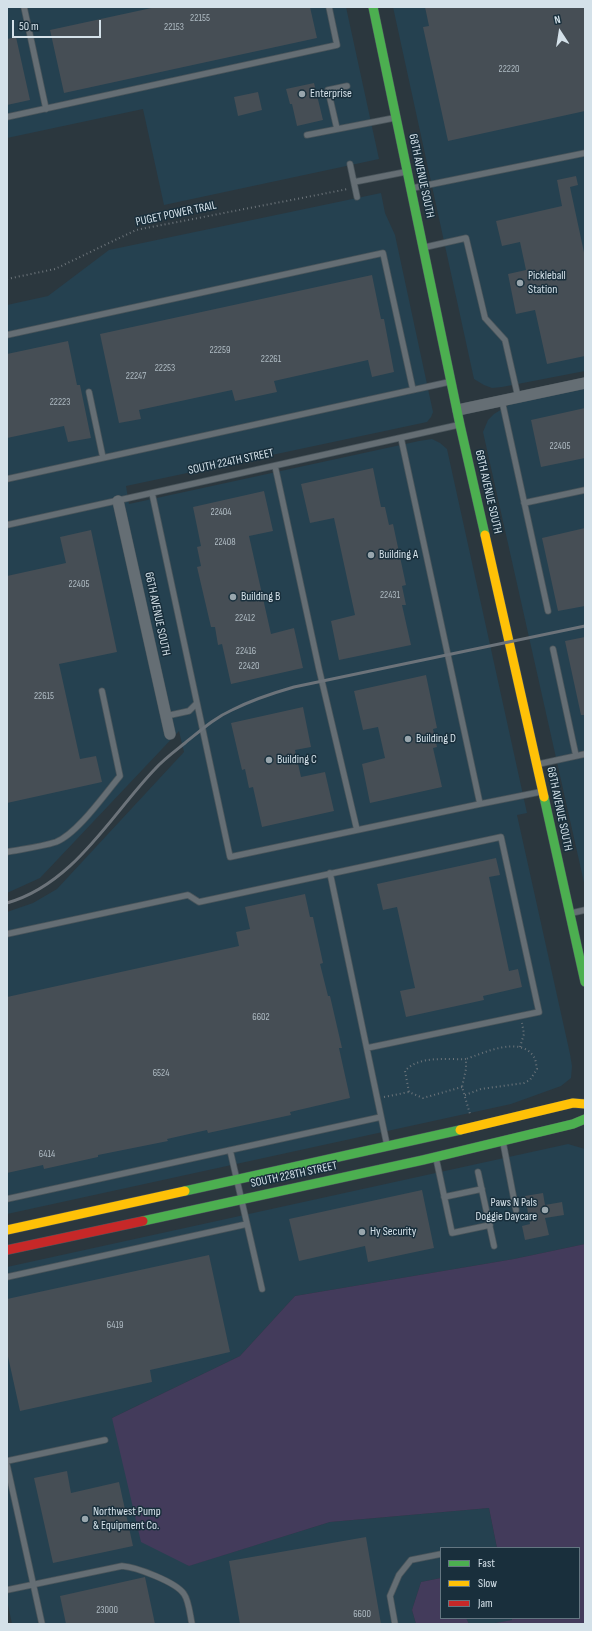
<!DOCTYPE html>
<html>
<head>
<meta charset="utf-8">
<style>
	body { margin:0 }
	#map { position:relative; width:592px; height:1631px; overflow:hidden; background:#2b373e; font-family:"Sofia Sans Condensed",sans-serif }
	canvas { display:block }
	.frame { position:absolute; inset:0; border:8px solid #d4e1e9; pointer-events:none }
	.legend { position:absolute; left:440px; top:1547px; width:140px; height:72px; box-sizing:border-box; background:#192f3c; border:1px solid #647681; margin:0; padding:5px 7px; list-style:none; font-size:12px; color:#d4e1e9 }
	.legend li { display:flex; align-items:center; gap:8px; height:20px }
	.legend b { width:20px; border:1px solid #647681 }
	.north { position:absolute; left:540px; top:12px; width:40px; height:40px; -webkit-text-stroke:3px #192f3c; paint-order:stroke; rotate:348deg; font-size:11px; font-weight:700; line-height:16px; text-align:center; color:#d4e1e9 }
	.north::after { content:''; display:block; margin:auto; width:14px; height:18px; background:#d4e1e9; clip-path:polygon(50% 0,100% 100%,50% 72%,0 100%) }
	.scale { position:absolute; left:12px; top:20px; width:89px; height:18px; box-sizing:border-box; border:2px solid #d4e1e9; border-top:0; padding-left:5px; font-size:12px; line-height:14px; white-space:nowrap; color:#d4e1e9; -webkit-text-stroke:3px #192f3c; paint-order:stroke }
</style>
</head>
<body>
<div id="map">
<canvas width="592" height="1631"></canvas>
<div class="frame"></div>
<ul class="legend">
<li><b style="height:5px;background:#4caf50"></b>Fast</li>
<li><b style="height:5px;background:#ffc107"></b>Slow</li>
<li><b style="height:5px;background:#c62828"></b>Jam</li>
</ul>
<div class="north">N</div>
<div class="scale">50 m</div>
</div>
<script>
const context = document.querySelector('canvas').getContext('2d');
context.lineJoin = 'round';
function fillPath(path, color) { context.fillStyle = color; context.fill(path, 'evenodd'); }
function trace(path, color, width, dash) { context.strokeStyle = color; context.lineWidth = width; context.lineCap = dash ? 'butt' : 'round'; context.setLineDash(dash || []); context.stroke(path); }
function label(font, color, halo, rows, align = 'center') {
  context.font = font + ' "Sofia Sans Condensed",sans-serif'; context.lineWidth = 3; context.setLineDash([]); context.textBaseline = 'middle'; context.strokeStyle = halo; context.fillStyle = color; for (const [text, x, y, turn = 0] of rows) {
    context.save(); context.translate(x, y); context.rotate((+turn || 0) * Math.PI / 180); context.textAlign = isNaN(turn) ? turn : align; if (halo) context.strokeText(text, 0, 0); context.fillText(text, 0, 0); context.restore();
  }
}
const built = new Path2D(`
	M7 7H346L379 159 164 205 143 109 7 138Z
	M393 7H585V371L502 387 492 388 484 385 474 379Z
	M381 193 385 213 395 235 433 412 431 417 427 422 126 486 129 504 419 441 432 439 440 443 447 449 527 813 517 815 570 1054 572 1066 571 1078 561 1086 511 1104 7 1214V912L33 903 57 889 184 752 179 731 40 878 7 893V305L48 296 109 250Z
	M585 387V887L483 432 488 420 494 414 512 403Z
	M568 1144 585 1149V1244L514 1259 295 1296 240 1356 112 1418 188 1566 330 1522 489 1508 497 1548H441V1578L421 1582 412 1610 416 1624H12L7 1600V1267Z
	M466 1618H512L513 1620 490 1624H469Z`);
const green = new Path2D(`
	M585 1244V1624H490L512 1620V1618H579V1548H497L489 1508 330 1522 189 1566 141 1542 112 1418 240 1356 295 1296 514 1259Z
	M441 1578V1618H466L469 1624H416L412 1610 421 1582Z`);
const building = new Path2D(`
	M156 7H310L317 38 64 93 50 30Z
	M425 7H585V111L448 141 423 27 429 26Z
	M16 37 30 100 7 105V39Z
	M314 83 323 120 297 126 292 104H290L286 89Z
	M258 92 262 110 238 116 234 97Z
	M576 176 578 185 570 187 585 257V356L547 364 535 310 516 314 508 274 526 270 520 242 502 246 496 221 562 206 557 180Z
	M372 275 381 319H384L394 372 372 377 368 360 274 381 277 392 235 401 232 390 139 410 141 419 119 423 100 334Z
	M68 341 77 385H80L91 438 68 442 64 426 7 438V354Z
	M585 408V458L541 467 531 420Z
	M373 468 381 507H385L389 525 393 524 406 585 402 586 406 605H402L411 645 339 660 331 621 355 615 334 518 310 523 301 484Z
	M264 491 273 531 249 536 271 634 294 628 303 668 231 684 222 644 218 645 215 627H211L197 567 201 566 197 547 201 546 193 507Z
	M585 528V606L558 611 542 538Z
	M91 530 117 652 59 664 80 759 96 756 102 782 7 803V576L66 563 60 537Z
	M585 637V715H581L565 641Z
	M426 675 437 728 433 729 437 747 433 748 442 787 370 803 362 764 385 758 378 727 363 730 354 691Z
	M303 707 311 747 295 750 301 777 325 772 334 811 262 827 253 787 249 788 245 769 242 770 231 723Z
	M496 858 500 875 489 877 509 971 518 969 522 987 483 996 484 1000 406 1017 400 991 415 988 397 907 383 910 377 884Z
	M305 894 310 917H313L323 963 320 964 328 996H330L342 1048H339L350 1098 290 1112 291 1115 208 1133 207 1130 167 1139 168 1141 98 1155V1157L44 1169 43 1165 7 1173V997L239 946 236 932 250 929 245 907Z
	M422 1190 434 1248 368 1262 365 1246 299 1261 289 1219Z
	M543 1193 545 1205 562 1202 564 1215 545 1218 549 1235 525 1240 522 1226 530 1224 525 1196Z
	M209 1255 230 1352 150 1370 152 1382 20 1411 7 1352V1299Z
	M67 1471 71 1493 119 1482 133 1546 53 1563 34 1478Z
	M366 1537 381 1624H240L229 1561Z
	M145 1577 155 1624H66L60 1596Z`);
const path = new Path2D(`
	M7 279 55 269 136 230 348 189
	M520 1047 524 1034 522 1023
	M462 1087 423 1098 409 1092 405 1071C419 1055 447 1060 466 1059V1069L462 1087 470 1114
	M465 1095 481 1089 524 1083 530 1080 537 1069C536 1065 536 1060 534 1057 520 1035 484 1053 466 1059
	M384 1097 409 1092`);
const lane = new Path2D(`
	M24 7 46 109
	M7 117 337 45 329 7
	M337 129 328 90 347 86
	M307 135 394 118
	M350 164 357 197
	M354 182 405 172
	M413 188 585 153
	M426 247 466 238 485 318 505 340 518 397
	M7 335 383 253 413 390
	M89 392 103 458
	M502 401 548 611
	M401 438 480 804 540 792
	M275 466 319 669 357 830
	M7 479 449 382
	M152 493 197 703 189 711 166 716
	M524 503 585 490
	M7 525 458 425
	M553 649 576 756
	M197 703 230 857 480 804
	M539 764 585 754
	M7 852C23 849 40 847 56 842 77 834 105 794 120 776L102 691
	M330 873 387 1145
	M572 913 585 910
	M7 934 188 895 199 902 501 837 539 1012 367 1048
	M503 1142 516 1210
	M230 1150 262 1289
	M436 1158 452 1233 490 1225
	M478 1172 494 1246
	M444 1197 482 1189
	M7 1199 381 1117
	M7 1277 247 1224
	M7 1461 105 1440
	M7 1465 42 1624
	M7 1590 122 1566C136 1567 176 1582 184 1594 189 1601 190 1615 192 1624
	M395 1624 390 1596 399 1575 411 1560 441 1554`);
const street = new Path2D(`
	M458 410 585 383
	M118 501 170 734`);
const fast = new Path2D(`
	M373 7 460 425 485 535
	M544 797 585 982
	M185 1191 460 1130
	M143 1221 423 1160 573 1124 585 1119`);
const slow = new Path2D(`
	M485 535 544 797
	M460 1130 573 1103 585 1104
	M7 1230 185 1191`);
const jam = new Path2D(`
	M7 1250 143 1221`);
const rail = new Path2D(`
	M7 903C74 884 110 816 155 769 164 759 175 751 185 743 200 731 214 718 232 710 252 700 273 693 294 687L585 626`);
const markers = [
	[302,94,4,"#99a6ad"],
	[520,283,4,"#99a6ad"],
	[371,555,4,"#99a6ad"],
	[233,597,4,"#99a6ad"],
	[408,739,4,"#99a6ad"],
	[269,760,4,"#99a6ad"],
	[545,1210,4,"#99a6ad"],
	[362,1232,4,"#99a6ad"],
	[85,1519,4,"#99a6ad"]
];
const numberNames = [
	["22155",200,18],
	["22153",174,27],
	["22220",509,69],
	["22259",220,350],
	["22261",271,359],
	["22253",165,368],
	["22247",136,376],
	["22223",60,402],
	["22405",560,446],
	["22404",221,512],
	["22408",225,542],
	["22405",79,584],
	["22431",390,595],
	["22412",245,618],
	["22416",246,651],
	["22420",249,666],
	["22615",44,696],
	["6602",261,1017],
	["6524",161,1073],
	["6414",47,1154],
	["6419",115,1325],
	["23000",107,1610],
	["6600",362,1614]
];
const poiNames = [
	["Enterprise",310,94],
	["Pickleball",528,276],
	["Station",528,290],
	["Building A",379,555],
	["Building B",241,597],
	["Building D",416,739],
	["Building C",277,760],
	["Paws N Pals",537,1203,"right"],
	["Doggie Daycare",537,1217,"right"],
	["Hy Security",370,1232],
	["Northwest Pump",93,1512],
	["& Equipment Co.",93,1526]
];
const streetNames = [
	["68TH AVENUE SOUTH",421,176,78],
	["PUGET POWER TRAIL",176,214,-12],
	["SOUTH 224TH STREET",231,462,-12],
	["68TH AVENUE SOUTH",488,492,77],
	["66TH AVENUE SOUTH",157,614,78],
	["68TH AVENUE SOUTH",559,809,78],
	["SOUTH 228TH STREET",294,1175,-12]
];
fillPath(built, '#254150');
fillPath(green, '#433b5b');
fillPath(building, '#464e55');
trace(lane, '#4a555b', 7);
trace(street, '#4a555b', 12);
trace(fast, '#4a555b', 10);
trace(slow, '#4a555b', 10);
trace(jam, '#4a555b', 10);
trace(path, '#6c747a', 2, [1, 3]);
trace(lane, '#656e74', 5.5);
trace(street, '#656e74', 11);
trace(fast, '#4caf50', 9);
trace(slow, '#ffc107', 9);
trace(jam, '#c62828', 9);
trace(rail, '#6c737a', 3);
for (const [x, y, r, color] of markers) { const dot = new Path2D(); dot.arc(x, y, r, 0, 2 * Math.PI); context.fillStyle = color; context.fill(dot); trace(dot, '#192f3c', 1.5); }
label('10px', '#b0bcc4', null, numberNames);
label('12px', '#d4e1e9', '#192f3c', poiNames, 'left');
label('12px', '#d4e1e9', '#192f3c', streetNames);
</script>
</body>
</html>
